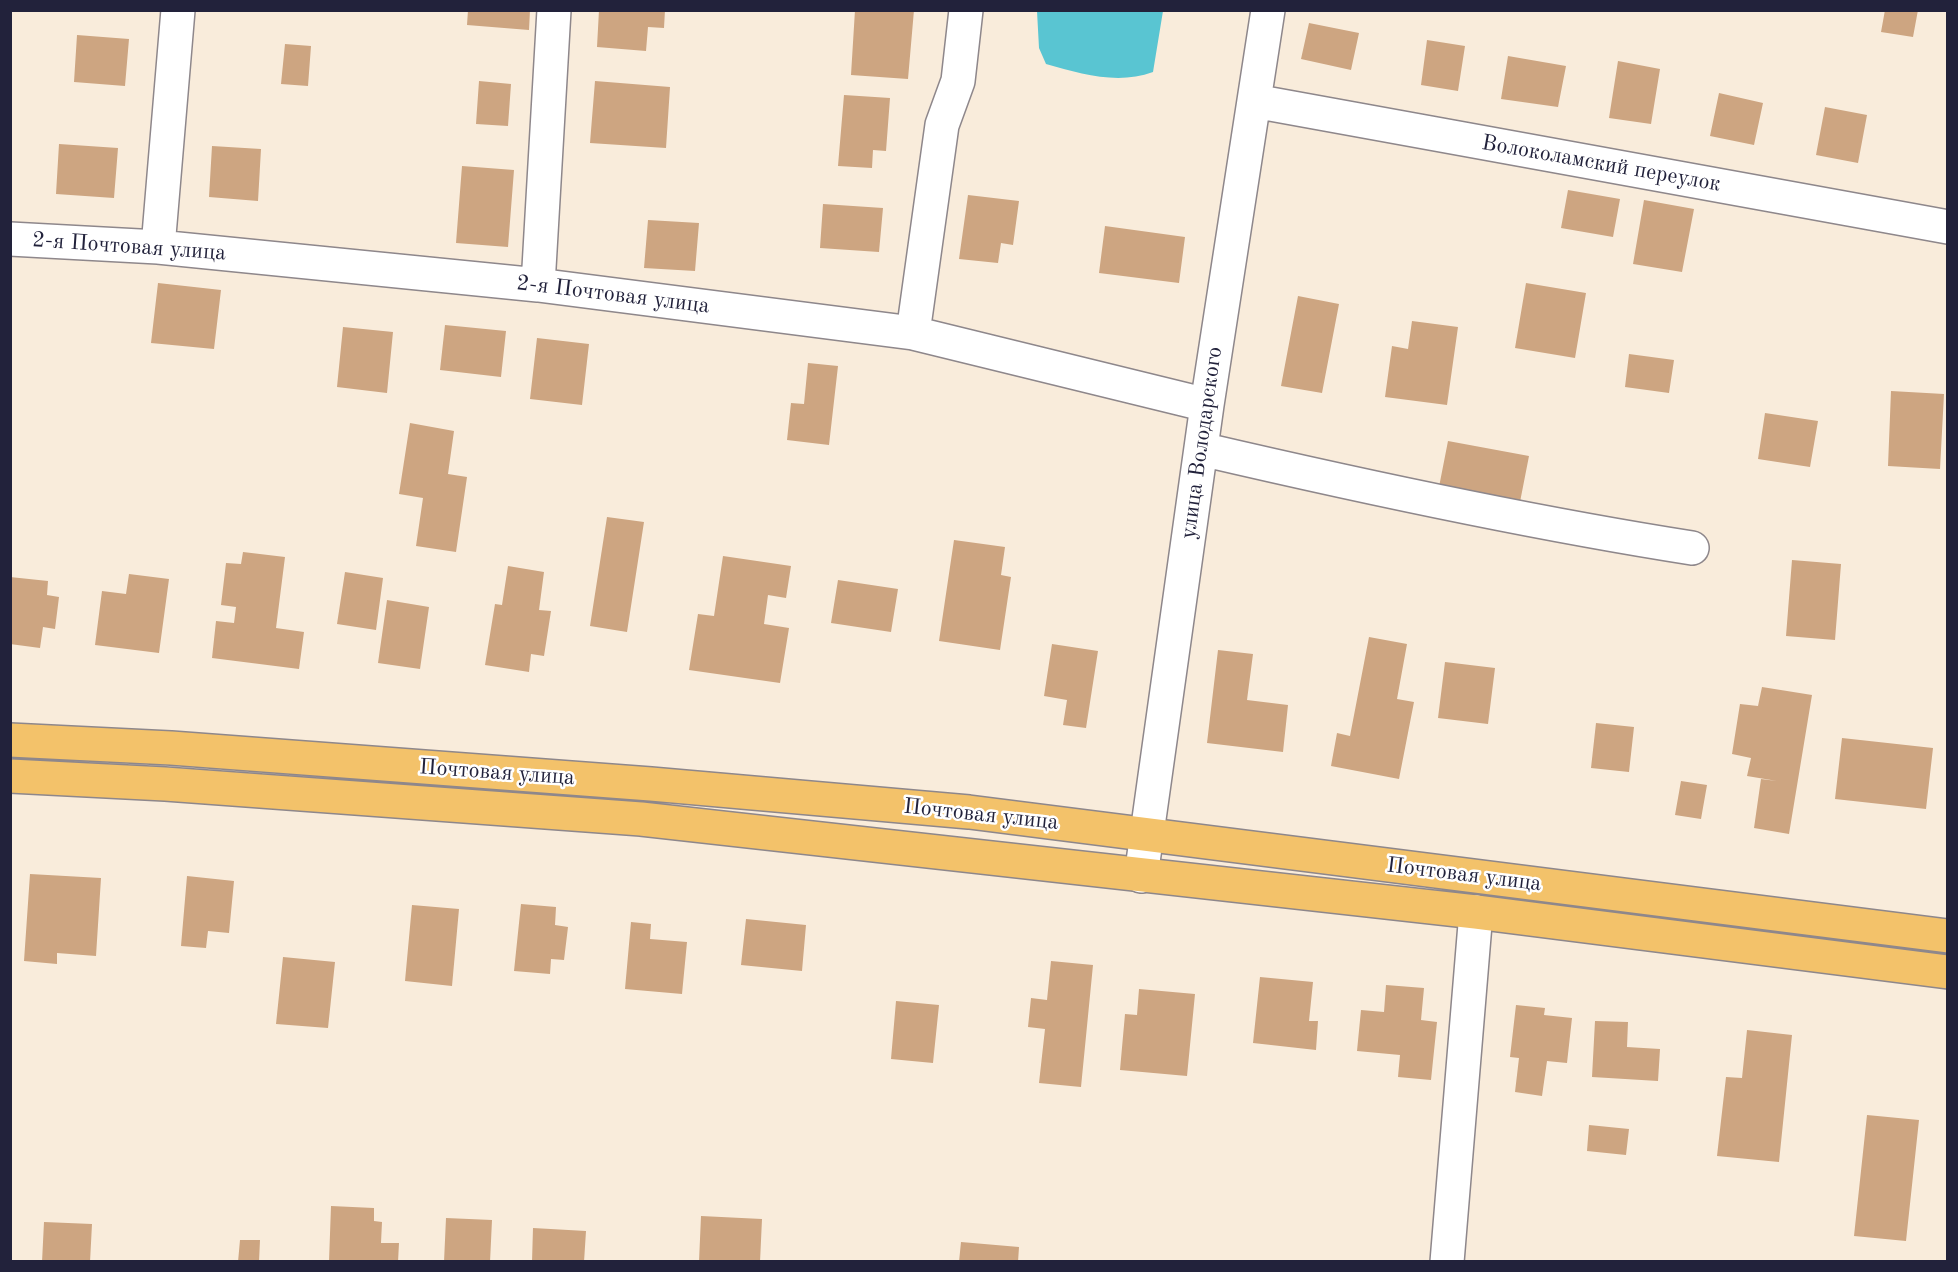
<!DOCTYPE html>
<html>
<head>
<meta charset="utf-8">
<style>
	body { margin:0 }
	#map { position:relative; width:1958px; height:1272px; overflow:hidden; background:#f9ecdb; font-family:"Old Standard TT",serif }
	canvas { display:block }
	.frame { position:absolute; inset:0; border:12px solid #22223b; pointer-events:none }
</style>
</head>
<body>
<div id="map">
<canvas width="1958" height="1272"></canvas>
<div class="frame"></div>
</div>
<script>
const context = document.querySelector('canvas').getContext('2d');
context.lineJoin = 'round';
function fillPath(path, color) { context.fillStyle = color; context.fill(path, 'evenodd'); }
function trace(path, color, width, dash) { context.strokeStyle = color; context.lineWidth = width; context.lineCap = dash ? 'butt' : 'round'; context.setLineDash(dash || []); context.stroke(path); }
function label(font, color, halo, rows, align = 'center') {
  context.font = font + ' "Old Standard TT",serif'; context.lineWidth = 5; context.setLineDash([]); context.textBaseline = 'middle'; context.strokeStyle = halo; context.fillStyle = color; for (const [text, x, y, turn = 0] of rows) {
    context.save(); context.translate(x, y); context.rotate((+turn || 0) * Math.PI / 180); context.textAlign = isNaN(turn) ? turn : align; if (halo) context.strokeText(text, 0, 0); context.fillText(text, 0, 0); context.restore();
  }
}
const water = new Path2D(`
	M1037 11H1163L1153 72C1118 85 1081 74 1046 64L1039 48Z`);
const building = new Path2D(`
	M468 10H530L529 30 467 25Z
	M599 10H665L664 28 648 27 646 51 597 47Z
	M855 10H914L908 79 851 75Z
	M1885 10H1918L1913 37 1881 32Z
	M1309 23 1359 33 1351 70 1301 59Z
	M77 35 129 39 125 86 74 82Z
	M1427 40 1465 46 1458 91 1421 85Z
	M285 44 311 46 308 86 281 84Z
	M1508 56 1566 66 1558 107 1501 99Z
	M1618 61 1660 69 1651 124 1609 118Z
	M479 81 511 84 508 126 476 124Z
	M595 81 670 87 666 148 590 143Z
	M1719 93 1763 103 1754 145 1710 136Z
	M844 95 890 98 886 151 873 150 872 168 838 166Z
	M1825 107 1867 115 1858 163 1816 155Z
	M59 144 118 148 114 198 56 194Z
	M212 146 261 149 258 201 209 197Z
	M462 166 514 170 508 247 456 243Z
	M1568 190 1620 199 1613 237 1561 228Z
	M968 195 1019 201 1013 245 1001 243 998 263 959 259Z
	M1644 200 1694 209 1682 272 1633 264Z
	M823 204 883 208 879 252 820 248Z
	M648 220 699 223 695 271 644 268Z
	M1105 226 1185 237 1179 283 1099 273Z
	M158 283 221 290 214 349 151 343Z
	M1526 283 1586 293 1575 358 1515 348Z
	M1298 296 1339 304 1322 393 1281 386Z
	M1412 321 1458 327 1447 405 1385 397 1392 346 1408 349Z
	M445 325 506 331 501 377 440 370Z
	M343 327 393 332 387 393 337 387Z
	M537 338 589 344 582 405 530 399Z
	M1629 354 1674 360 1669 393 1625 387Z
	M808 363 838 366 829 445 787 440 791 403 804 404Z
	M1891 391 1944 394 1940 469 1888 466Z
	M1765 413 1818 421 1810 467 1758 459Z
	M410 423 454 431 448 474 467 477 456 552 416 546 423 498 399 494Z
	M1448 441 1529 456 1520 502 1439 487Z
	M607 517 644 522 627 632 590 626Z
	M954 540 1005 547 1001 575 1011 577 1000 650 939 641Z
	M243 552 285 557 276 628 304 632 299 669 212 658 216 621 234 623 236 607 221 605 226 563 241 564Z
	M723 556 791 566 786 598 768 595 764 624 789 628 780 683 689 670 698 614 714 616Z
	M1792 560 1841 564 1835 640 1786 636Z
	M508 566 544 572 539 610 551 611 544 656 531 654 529 672 485 665 495 604 502 605Z
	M345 572 383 578 376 630 337 624Z
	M129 574 169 579 159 653 95 645 102 591 126 594Z
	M10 577 48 581 47 595 59 597 55 629 43 627 40 648 10 644Z
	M838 580 898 589 891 632 831 623Z
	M387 600 429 607 420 669 378 663Z
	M1369 637 1407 644 1397 699 1414 702 1399 779 1331 766 1337 733 1350 736Z
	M1052 644 1098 651 1086 728 1063 725 1067 700 1044 696Z
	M1218 650 1253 654 1247 700 1288 705 1283 752 1207 743Z
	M1445 662 1495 668 1488 724 1438 718Z
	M1762 687 1812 695 1789 834 1754 828 1761 779 1777 781 1747 776 1751 758 1732 754 1740 704 1758 706Z
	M1596 723 1634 727 1629 772 1591 768Z
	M1842 738 1933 748 1926 809 1835 799Z
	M1681 781 1707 785 1701 819 1675 815Z
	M30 874 101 878 96 956 57 953V964L24 961Z
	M187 876 234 881 229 933 208 931 206 948 181 946Z
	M521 904 556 907 555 925 568 927 564 960 551 959 550 974 514 971Z
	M412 905 459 909 452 986 405 981Z
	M746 919 806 925 802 971 741 965Z
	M631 922 651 924 650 939 687 942 682 994 625 989Z
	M283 957 335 962 328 1028 276 1024Z
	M1051 961 1093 965 1081 1087 1039 1083 1045 1029 1028 1027 1031 998 1047 1000Z
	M1260 977 1313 982 1309 1021H1318L1316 1050 1253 1043Z
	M1386 985 1424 988 1421 1020 1437 1022 1431 1080 1398 1077 1400 1055 1357 1051 1361 1010 1384 1012Z
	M1139 989 1195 994 1187 1076 1120 1070 1125 1014 1137 1015Z
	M896 1001 939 1005 933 1063 891 1059Z
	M1516 1005 1545 1008 1544 1015 1572 1018 1567 1063 1547 1061 1542 1096 1515 1092 1519 1058 1510 1057Z
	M1595 1021 1628 1022 1627 1047 1660 1049 1658 1081 1592 1077Z
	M1747 1030 1792 1035 1779 1162 1717 1156 1726 1077 1742 1078Z
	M1867 1115 1919 1120 1906 1241 1854 1236Z
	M1589 1125 1629 1129 1626 1155 1587 1151Z
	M331 1206 374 1208V1221L382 1222 381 1243H399L398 1262H329Z
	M701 1216 762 1219 760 1262H699Z
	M446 1218 492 1220 490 1262H444Z
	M44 1222 92 1224 90 1262H42Z
	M533 1228 586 1231 584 1262H532Z
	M240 1240H260L259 1262H238Z
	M961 1242 1019 1247 1018 1262H959Z`);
const minor = new Path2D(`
	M1254 101 1948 227
	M10 239 158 247 538 285 913 333 1207 405
	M158 247 178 10
	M538 285 554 10
	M913 333 942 125 958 81 966 10
	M1201 449C1364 487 1526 522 1692 548
	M1141 876 1207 405 1268 10
	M1447 1262 1476 912`);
const major = new Path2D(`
	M10 740 171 748 651 784 969 812 1948 936
	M10 776 165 784 641 819 1476 912 1948 972`);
const streetNames = [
	["Волоколамский переулок",1601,164,10],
	["2-я Почтовая улица",129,247,4],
	["2-я Почтовая улица",613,295,7],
	["улица Володарского",1202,443,-82],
	["Почтовая улица",497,773,4],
	["Почтовая улица",981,815,6],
	["Почтовая улица",1464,875,7]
];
fillPath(water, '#59c5d2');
fillPath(building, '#cda581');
trace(minor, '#8e878b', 36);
trace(major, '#8e878b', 36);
trace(minor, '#fff', 33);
trace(major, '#f3c26a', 33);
label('22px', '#22223b', '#fff', streetNames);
</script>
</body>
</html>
